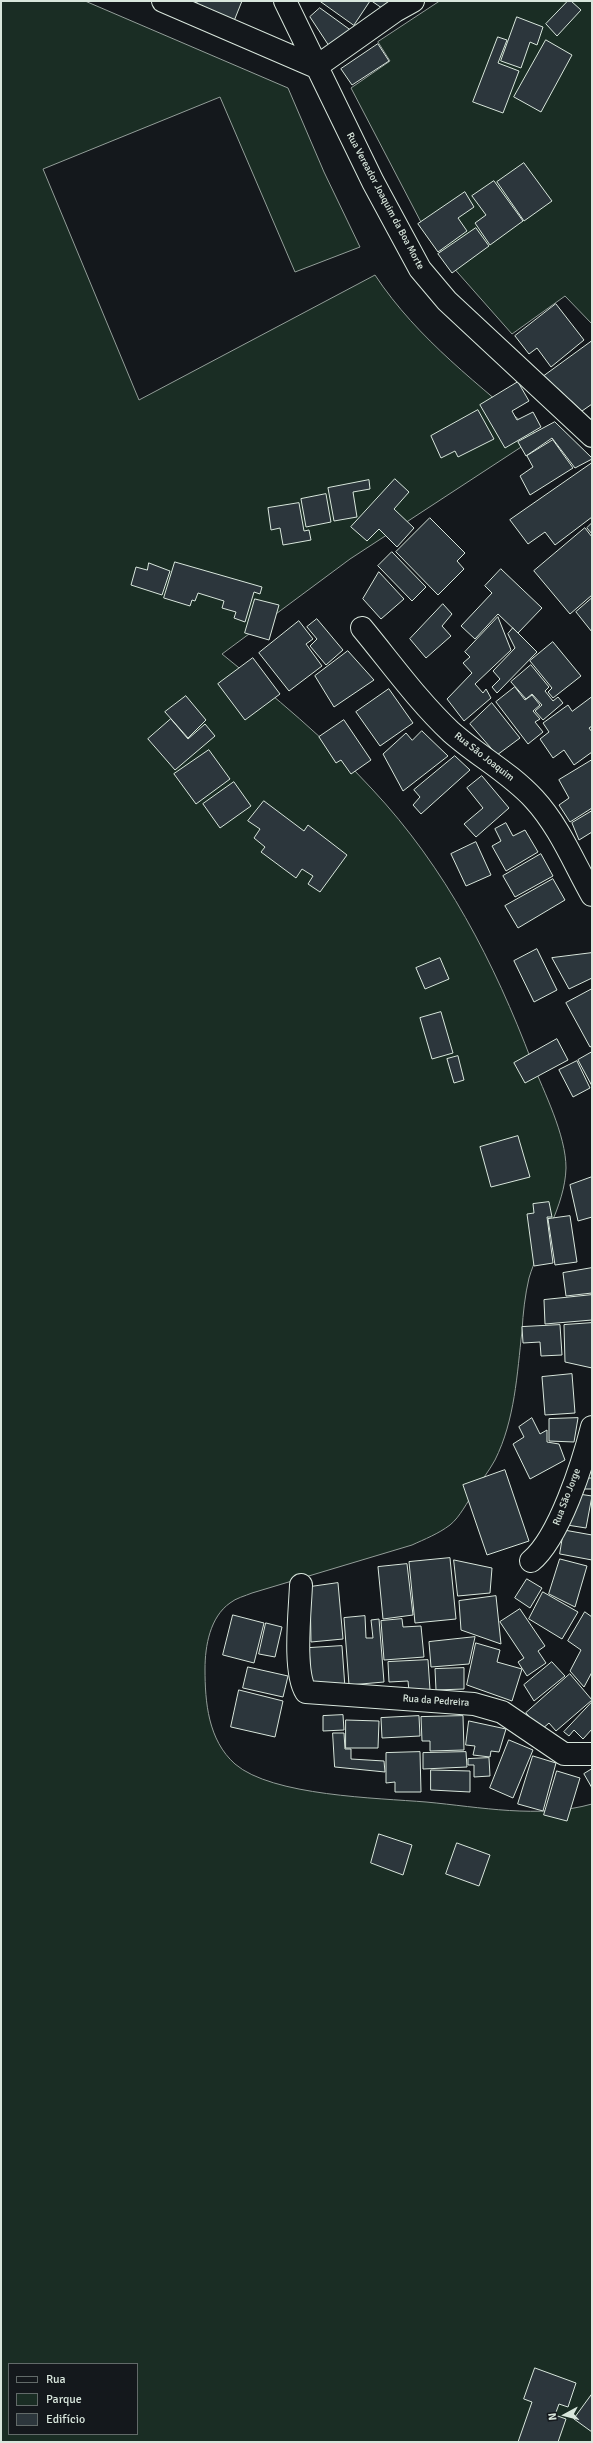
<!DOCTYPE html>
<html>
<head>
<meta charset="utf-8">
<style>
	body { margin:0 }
	#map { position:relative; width:593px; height:2443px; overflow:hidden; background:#14181c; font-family:Signika,sans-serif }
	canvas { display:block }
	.frame { position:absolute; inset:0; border:2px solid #d8e6dc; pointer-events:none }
	.legend { position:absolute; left:8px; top:2363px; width:130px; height:72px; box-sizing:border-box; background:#14181c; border:1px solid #626a69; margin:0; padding:5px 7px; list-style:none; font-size:12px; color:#d8e6dc }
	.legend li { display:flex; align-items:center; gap:8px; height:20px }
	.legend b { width:20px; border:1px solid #626a69 }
	.north { position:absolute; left:545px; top:2395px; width:40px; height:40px; -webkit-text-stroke:3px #14181c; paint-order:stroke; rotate:263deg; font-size:11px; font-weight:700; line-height:16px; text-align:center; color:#d8e6dc }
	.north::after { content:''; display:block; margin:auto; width:14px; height:18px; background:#d8e6dc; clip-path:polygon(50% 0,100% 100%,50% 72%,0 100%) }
</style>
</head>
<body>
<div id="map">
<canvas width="593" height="2443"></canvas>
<div class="frame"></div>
<ul class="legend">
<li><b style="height:5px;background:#14181c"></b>Rua</li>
<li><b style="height:11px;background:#1a2d24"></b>Parque</li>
<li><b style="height:11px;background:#2c363c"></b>Edifício</li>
</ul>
<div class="north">N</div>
</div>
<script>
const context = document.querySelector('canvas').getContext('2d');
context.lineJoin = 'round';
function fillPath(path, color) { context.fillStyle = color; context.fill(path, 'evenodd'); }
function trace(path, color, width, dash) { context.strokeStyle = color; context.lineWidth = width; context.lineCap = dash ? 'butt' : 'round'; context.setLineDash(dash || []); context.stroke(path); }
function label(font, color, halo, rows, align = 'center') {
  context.font = font + ' Signika,sans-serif'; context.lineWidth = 3; context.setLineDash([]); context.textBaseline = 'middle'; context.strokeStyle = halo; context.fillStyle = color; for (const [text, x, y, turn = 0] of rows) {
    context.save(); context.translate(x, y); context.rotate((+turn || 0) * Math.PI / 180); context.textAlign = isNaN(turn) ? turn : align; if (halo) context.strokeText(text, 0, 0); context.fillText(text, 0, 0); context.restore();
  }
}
const green = new Path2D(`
	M1 1H85L288 88 324 172 360 247 295 272 220 97 43 169 139 400 375 275C418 340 480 385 538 436L350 559 222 654C275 697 326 739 372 789 446 868 494 962 532 1062 544 1092 566 1135 566 1168 565 1206 540 1242 529 1278 525 1295 523 1313 522 1331 517 1374 515 1420 495 1460 489 1471 481 1481 475 1491 467 1502 460 1517 450 1525 438 1534 425 1539 412 1545L252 1593C245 1596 236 1598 230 1603 210 1617 205 1646 205 1669 205 1702 208 1740 235 1764 272 1796 378 1798 426 1802 480 1807 539 1819 592 1804V2442H1ZM9 2364H137V2434H9Z
	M440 1H592V324L565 296 512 334 451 265 423 226 351 88 390 61 378 42Z`);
const building = new Path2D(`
	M198 1H242L234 21 196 5Z
	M320 1H370L354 25Z
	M372 1H391L384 9Z
	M568 1H571L581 10 557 36 546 24Z
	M320 8 356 34 333 52 310 17Z
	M517 17 543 27 537 45 530 42 521 68 501 61Z
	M498 37 507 40 498 63 519 71 503 113 473 102Z
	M546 40 572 55 541 112 514 97Z
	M378 44 389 61 352 85 341 69Z
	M524 163 552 201 524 221 497 182Z
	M494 181 523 221 490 245 475 223 486 215 472 196Z
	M465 192 474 207 458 218 467 231 438 252 418 224Z
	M476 228 489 246 452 273 438 254Z
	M556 304 584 340 551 367 537 348 529 354 515 336Z
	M592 341V404L582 411 544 376Z
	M518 382 529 401 512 411 517 420 533 412 541 427 505 448 480 405Z
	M478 410 494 439 458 457 455 451 441 458 431 436Z
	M555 422 592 458V459L575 468 552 438 526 456 518 442Z
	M553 440 573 468 530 495 520 476 533 467 527 456Z
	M592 463V517L555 545 545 532 528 544 510 520Z
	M395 479 409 492 394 509 414 528 397 547 379 529 367 541 351 527Z
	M369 480 370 489 353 492 357 517 334 521 328 488Z
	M326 494 331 522 306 527 301 499Z
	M299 503 304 531 309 530 311 540 283 545 280 528 271 530 268 508Z
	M430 518 465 553 457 561 464 569 438 595 396 552Z
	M592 523V534L587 528Z
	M585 528 592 537V595L570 614 534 571Z
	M392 552 426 587 412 601 378 566Z
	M175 562 262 587 260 594 254 592 245 622 234 618 236 612 222 608 224 601 198 593 195 601 192 600 190 606 164 598Z
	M149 563 170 571 162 595 131 585 136 567 147 570Z
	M501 569 542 608 518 633 498 614 475 639 461 626 492 593 485 586Z
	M379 572 404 599 381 619 363 599Z
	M592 598V632L576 612Z
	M255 599 279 605 269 640 245 633Z
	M443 604 452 614 442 626 451 636 426 658 410 639Z
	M498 617 511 650 475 684 483 693 486 689 491 698 464 721 447 699 472 673 463 663 470 657 465 652Z
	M317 619 343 650 326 665 310 646 317 639 307 627Z
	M299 621 313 639 306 644 322 666 289 691 259 653Z
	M513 628 537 652 497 693 492 687 500 679 493 671 515 648 508 634Z
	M553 642 581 676 553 698 548 692 552 688 530 661Z
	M348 651 374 680 334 707 315 676Z
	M253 658 280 694 245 720 218 684Z
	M531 665 549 687 545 691 553 701 558 697 563 703 543 720 535 711 542 705 532 694 526 699 511 682Z
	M515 687 525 700 532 695 540 705 533 711 540 719 535 722 543 732 528 744 496 702Z
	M389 689 413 723 380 746 356 712Z
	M186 696 206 720 188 738 165 712Z
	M592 697V726L589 728 592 732V752L574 765 564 750 553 758 540 739 549 732 543 723 568 705 572 711Z
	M492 703 520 738 497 755 470 724Z
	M171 719 188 739 205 724 215 736 175 770 148 739Z
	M344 720 371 760 351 774 341 760 336 763 319 737Z
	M422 731 448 756 403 791 383 754 406 733 412 740Z
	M209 750 230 779 196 804 174 774Z
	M455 756 470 770 421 814 413 805 420 797 414 790Z
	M592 760V808L570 822 559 805 569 798 559 780Z
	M482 776 509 808 476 837 464 824 483 808 467 788Z
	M234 782 251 806 220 828 203 804Z
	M264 801 304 831 308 825 347 855 320 892 308 884 313 876 302 869 296 878 261 852 265 847 254 838 260 829 248 821Z
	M592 811V832L579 840 572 823Z
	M506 823 513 836 525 830 538 852 506 871 492 846 501 841 495 829Z
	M476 842 491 875 466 886 451 854Z
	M541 854 553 876 515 897 503 876Z
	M553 879 565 900 518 928 505 906Z
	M537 949 557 990 534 1002 514 961Z
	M592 953V978L569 989 552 958Z
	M440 958 449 979 425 989 416 968Z
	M592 989V1046L590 1047 566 1003Z
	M441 1012 453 1053 432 1059 420 1018Z
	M557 1039 568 1060 525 1083 514 1063Z
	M592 1052V1086L578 1060Z
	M458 1056 464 1080 454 1083 447 1059Z
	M577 1061 590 1088 573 1097 559 1070Z
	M518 1136 530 1177 491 1187 480 1147Z
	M592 1177V1217L578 1221 570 1185Z
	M549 1202 552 1217H547L553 1263 534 1266 527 1214 534 1213 533 1204Z
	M570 1216 577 1262 555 1265 548 1219Z
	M592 1268V1293L566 1296 563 1273Z
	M592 1295V1320L545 1324 544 1300Z
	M592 1323V1368L565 1362 564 1325Z
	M560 1325 562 1355 541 1356 540 1342 523 1343 522 1327Z
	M572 1374 575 1413 545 1415 542 1377Z
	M532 1418 540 1434 547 1430V1442L559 1444 565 1460 530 1479 513 1444 524 1437 519 1427Z
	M578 1418 574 1442 549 1441V1419Z
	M505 1470 529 1541 487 1555 463 1485Z
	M588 1478H592V1489H583Z
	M572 1493 592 1496 586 1528 567 1525Z
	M564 1530 592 1535V1560L560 1554Z
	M450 1558 456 1619 415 1623 409 1562Z
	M560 1559 587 1566 575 1607 549 1594Z
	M454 1560 492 1568 490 1593 458 1596Z
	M407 1564 413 1615 383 1619 378 1567Z
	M527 1579 542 1588 530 1608 515 1598Z
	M338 1583 343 1639 311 1642 310 1587Z
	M543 1592 578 1612 562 1639 529 1619Z
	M496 1596 501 1644 461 1630 459 1601Z
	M520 1609 545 1646 538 1651 546 1663 527 1676 518 1662 524 1658 500 1622Z
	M585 1612 592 1617V1672L584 1687 570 1671 581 1650 568 1641Z
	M233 1615 264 1623 254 1663 223 1655Z
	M365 1616 366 1638H373L371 1620 379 1619 384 1682 349 1685 344 1618Z
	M402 1619 403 1627 421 1626 424 1657 384 1660 381 1621Z
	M266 1623 282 1627 275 1657 259 1654Z
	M475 1637 469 1664 431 1667 429 1642Z
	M476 1643 500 1650 497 1662 522 1669 512 1701 467 1685Z
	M342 1646 345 1688 312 1690 309 1648Z
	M428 1660 430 1690 409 1691 408 1681 389 1682 388 1662Z
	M552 1662 565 1676 534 1701 524 1685Z
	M248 1667 288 1676 283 1697 243 1688Z
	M464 1668V1689L436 1690 435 1669Z
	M570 1674 592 1700 556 1731 549 1723 541 1730 526 1713Z
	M239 1690 283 1701 275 1737 231 1727Z
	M592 1702V1729L583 1739 574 1730 569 1736 564 1732Z
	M343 1715 344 1730 323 1731V1716Z
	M419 1716 420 1736 382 1738 381 1718Z
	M463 1716 464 1750 430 1751V1741H422L421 1717Z
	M346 1720 379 1721 378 1748H346Z
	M469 1721 506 1729 499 1752 491 1751 490 1757 473 1755 475 1746 466 1745Z
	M333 1733H344L345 1749H351V1759L384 1761 385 1772 335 1767Z
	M509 1740 533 1750 513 1798 490 1788Z
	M420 1752 421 1792H395V1782L386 1783V1753Z
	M466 1752 467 1767 423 1769V1753Z
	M533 1756 556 1763 543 1811 518 1804Z
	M489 1758 490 1776 474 1777V1765H468V1759Z
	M592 1769V1788L584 1774Z
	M431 1770 470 1771V1792L431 1790Z
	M557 1771 580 1778 567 1821 544 1815Z
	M379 1834 412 1845 403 1875 371 1863Z
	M457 1843 490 1855 479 1886 446 1874Z
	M535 2368 576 2383 568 2407 559 2404 555 2415 566 2419 558 2442H518L532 2402 524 2399Z
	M592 2394V2432L574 2419Z`);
const minor = new Path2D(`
	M163 1 316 67
	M285 1 373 182 420 269 447 301 592 436
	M316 67 395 11 413 1
	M362 628C391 663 418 701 451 732 478 756 509 772 534 799 559 826 574 863 592 895
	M531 1561C559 1538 583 1463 592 1427
	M301 1585C300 1611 293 1672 306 1692L474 1704 502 1712 564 1754H592`);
const streetNames = [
	["Rua Vereador Joaquim da Boa Morte",385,201,62],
	["Rua São Joaquim",484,757,38],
	["Rua São Jorge",567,1497,-69],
	["Rua da Pedreira",436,1701,4]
];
fillPath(green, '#1a2d24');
trace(green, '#939e99', 1);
fillPath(building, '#2c363c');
trace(building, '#d8e6dc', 1);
trace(minor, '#d8e6dc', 24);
trace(minor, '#14181c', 22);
label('10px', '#d8e6dc', '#14181c', streetNames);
</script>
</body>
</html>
